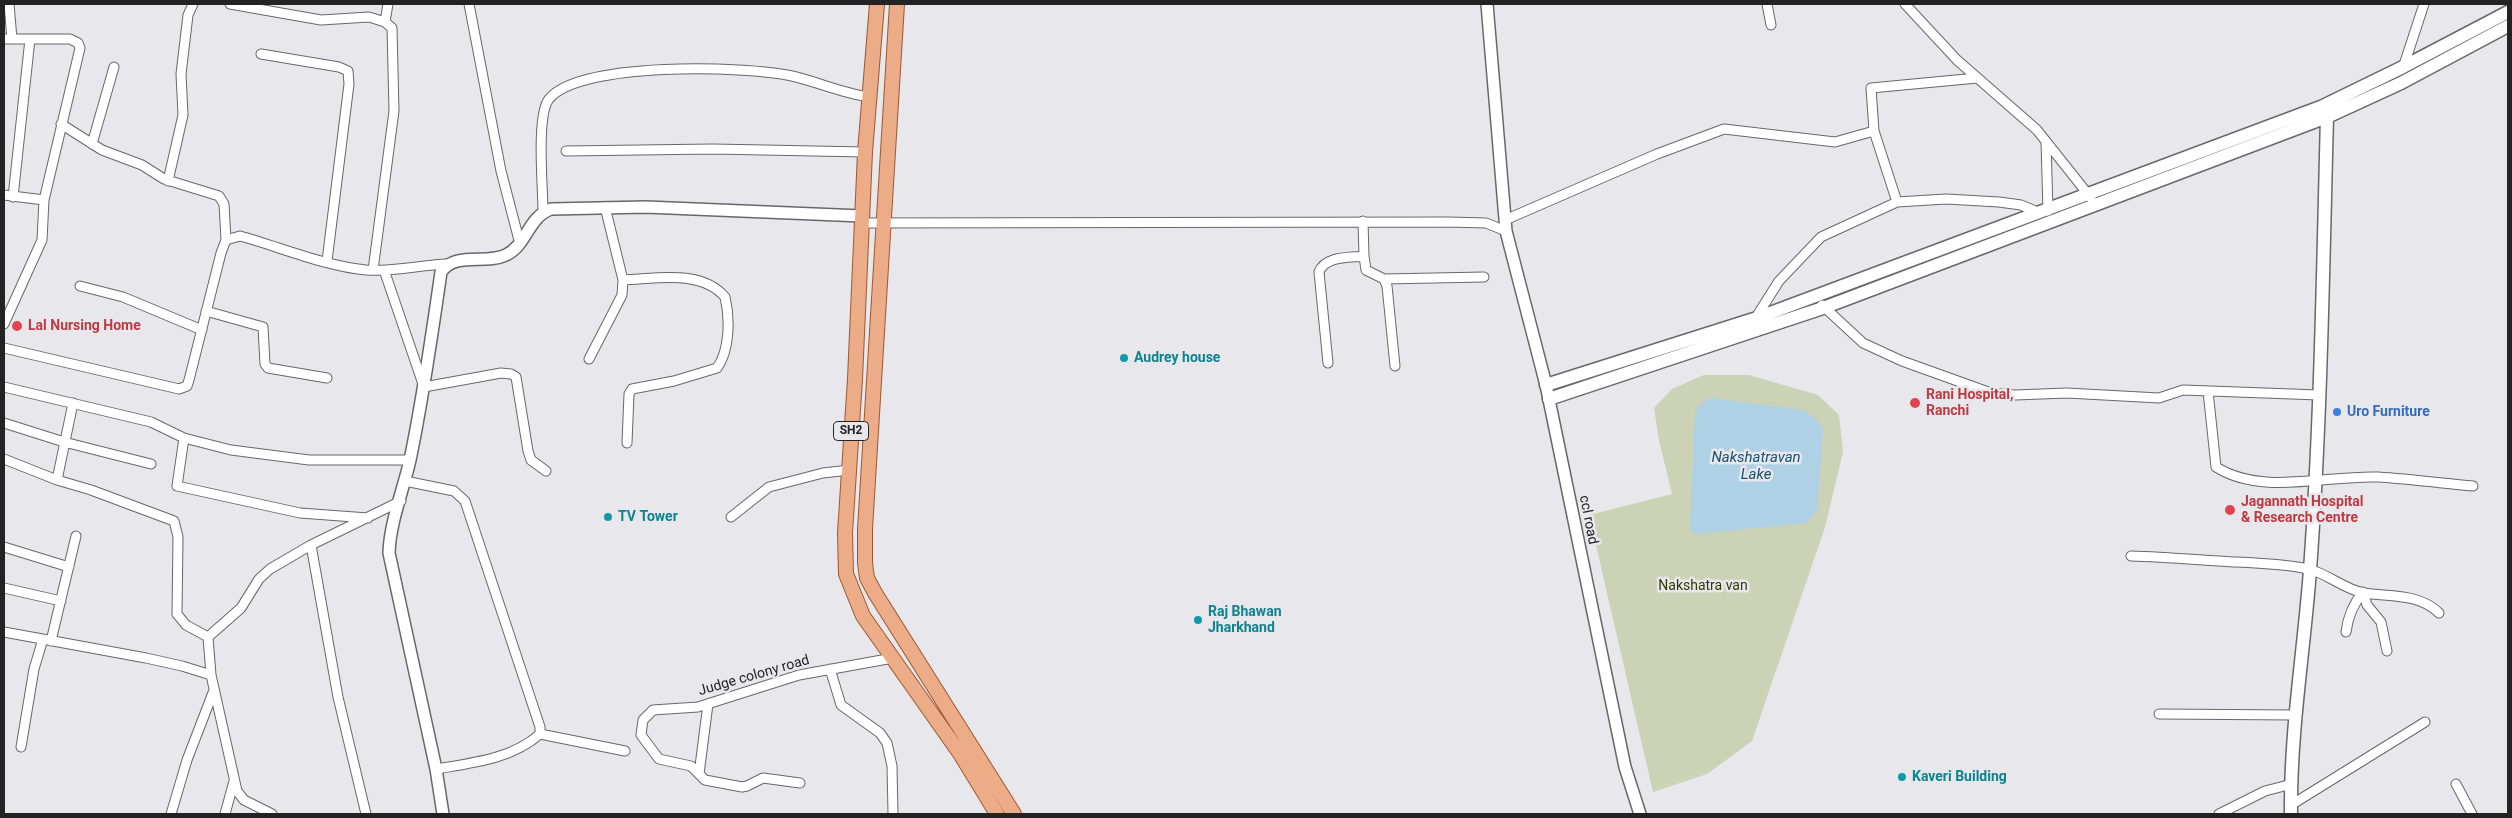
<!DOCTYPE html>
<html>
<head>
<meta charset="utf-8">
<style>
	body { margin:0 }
	#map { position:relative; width:2512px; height:818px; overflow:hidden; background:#e7e7ec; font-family:Roboto,sans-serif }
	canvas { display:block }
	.frame { position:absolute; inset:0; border:5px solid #232324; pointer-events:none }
</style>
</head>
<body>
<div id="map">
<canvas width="2512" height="818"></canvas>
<div class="frame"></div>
</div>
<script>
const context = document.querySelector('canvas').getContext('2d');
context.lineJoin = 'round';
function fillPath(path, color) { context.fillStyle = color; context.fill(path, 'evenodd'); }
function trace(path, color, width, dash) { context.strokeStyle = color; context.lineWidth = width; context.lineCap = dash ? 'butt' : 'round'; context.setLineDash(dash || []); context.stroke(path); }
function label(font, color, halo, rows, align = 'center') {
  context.font = font + ' Roboto,sans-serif'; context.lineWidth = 5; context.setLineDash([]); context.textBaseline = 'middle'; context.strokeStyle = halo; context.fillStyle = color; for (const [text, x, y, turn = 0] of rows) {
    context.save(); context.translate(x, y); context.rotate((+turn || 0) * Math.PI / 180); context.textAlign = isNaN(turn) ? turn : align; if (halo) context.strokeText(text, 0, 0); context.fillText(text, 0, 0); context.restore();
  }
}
const green = new Path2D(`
	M1704 375H1749L1818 395 1839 415 1843 452 1825 527 1752 741 1707 774 1653 792 1589 515 1672 494 1659 440 1654 408 1672 389Z`);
const water = new Path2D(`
	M1711 398 1803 410 1818 421 1823 429 1817 511 1806 523 1696 534 1690 529 1695 411 1702 403Z`);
const minor = new Path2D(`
	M9 4 12 39
	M230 4 321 20 369 17 385 22 392 28 394 111 373 270
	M469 4 501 171 520 244
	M1767 4 1771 25
	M1905 4 1957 60 2037 130 2091 198
	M385 22 388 4
	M4 39H70L78 43 80 48 44 200 42 240 4 324
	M261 54 339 67 348 71 349 84 327 261
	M2403 68 2424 4
	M61 124 102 150 142 165 164 179 219 196 224 204 226 240
	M2046 142 2048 211
	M92 144 114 67
	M566 151 713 149 865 152
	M168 181 183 115 181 74 188 15 193 4
	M4 195 44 200
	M13 197 30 39
	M1897 202 1874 131 1871 88 1977 78
	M543 212C543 188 536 115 549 99 580 61 745 66 792 76 818 82 842 93 869 97
	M1505 220 1657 154 1724 129 1835 142 1874 131
	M1363 221 1364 256 1366 270 1384 279 1387 286 1395 366
	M861 223 1448 222 1486 223 1506 231
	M384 270 424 387 501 373 511 374 516 377 528 451 531 460 546 471
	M1384 279 1484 277
	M623 280C656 279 701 269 725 297 730 318 730 350 717 368L674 381 632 389 629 394 627 443
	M80 286 123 297 202 330
	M1822 305 1863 343 1902 361 1991 393 2015 395 2067 393 2159 398 2183 390 2319 395
	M206 311 263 327 265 364 268 368 327 378
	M1755 319 1779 281 1821 237 1897 202 1946 199 1999 202 2021 205 2040 213
	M4 348 179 389 187 386 189 380 221 253 226 240 240 236C280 247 325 266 366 270 394 272 420 265 447 264
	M589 359 622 295 623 280 605 207
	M1328 363 1319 272C1325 256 1348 258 1364 256
	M4 387 151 422 184 438 231 450 309 460H410
	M2208 391 2216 467C2262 496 2327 475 2378 477 2409 479 2441 483 2473 486
	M4 423 64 442 151 464
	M184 438 177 486 300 513 368 518
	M4 459 57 480 91 490 174 521 178 537 177 614 186 625 208 637
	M57 480 73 403
	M405 481 454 491 465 501 540 727V734C512 759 472 763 436 769
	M731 517 769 487 823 473 849 470
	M311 545 338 697 366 814
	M4 547 69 567
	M2131 556C2165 557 2199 560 2233 562 2257 563 2285 564 2308 569 2329 574 2343 589 2364 593 2389 597 2419 593 2439 613
	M4 588 61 601
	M4 632 146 658 182 666 211 675
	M2346 632C2348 616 2353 604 2363 592L2367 605 2381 622 2387 651
	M51 641 76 536
	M830 669 841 705 880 733 887 743 892 766 893 814
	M2159 714 2295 715
	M540 734 625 751
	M21 747 34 669 43 639
	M699 774 708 704
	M800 783 763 778 747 786 742 787 705 780 691 766 659 759 641 735 643 720 653 710 698 707 799 675 893 658
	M2456 784 2472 814
	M2291 805 2425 722
	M171 814 187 760 214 690
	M225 814 234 781
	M272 814 244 800 237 791 211 675 208 637 241 608 259 579 270 569 311 545 401 501
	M2219 814 2265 791 2292 784`);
const tertiary = new Path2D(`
	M1487 4 1506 231 1546 385 1625 767 1640 814
	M443 814 436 769 389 553C390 522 403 491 410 460 423 398 432 335 441 272 456 251 485 265 506 255 527 245 528 217 551 209L646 207 862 216`);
const secondary = new Path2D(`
	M1546 385 1754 319 2323 106 2403 67 2508 12
	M1549 399 1823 308 2327 117 2401 83 2508 26
	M2291 814C2290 732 2304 651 2310 570 2321 419 2323 268 2327 117L2325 111`);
const primary = new Path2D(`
	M877 4 865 152 855 379 845 533 846 574 863 616 961 755 997 814
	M897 4 865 529V563L867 578 875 593 1014 814`);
const markers = [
	[17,326,6,"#e0444e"],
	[1124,358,5,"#0f9aa8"],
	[1915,403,6,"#e0444e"],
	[2337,412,5,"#3f7fe0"],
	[2230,510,6,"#e0444e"],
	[608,517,5,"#0f9aa8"],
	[1198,620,5,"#0f9aa8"],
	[1902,777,5,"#0f9aa8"]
];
const shields = [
	[851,431,35]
];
const shieldNames = [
	["SH2",851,431]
];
const healthNames = [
	["Lal Nursing Home",28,326],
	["Rani Hospital,",1926,395],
	["Ranchi",1926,411],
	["Jagannath Hospital",2241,502],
	["& Research Centre",2241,518]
];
const cultureNames = [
	["Audrey house",1134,358],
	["TV Tower",618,517],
	["Raj Bhawan",1208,612],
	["Jharkhand",1208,628],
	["Kaveri Building",1912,777]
];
const shopNames = [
	["Uro Furniture",2347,412]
];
const streetNames = [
	["ccl road",1588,520,79],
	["Judge colony road",754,676,-16]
];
const parkNames = [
	["Nakshatra van",1703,586]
];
const waterNames = [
	["Nakshatravan",1756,458],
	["Lake",1756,475]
];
fillPath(green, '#ccd2b6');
fillPath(water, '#aed1e5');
trace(minor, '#67676c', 11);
trace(tertiary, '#67676c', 14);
trace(secondary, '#67676c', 15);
trace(primary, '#9d5831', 16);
trace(minor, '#fff', 9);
trace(tertiary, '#fff', 11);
trace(secondary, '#fff', 12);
trace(primary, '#ecac88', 14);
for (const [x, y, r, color] of markers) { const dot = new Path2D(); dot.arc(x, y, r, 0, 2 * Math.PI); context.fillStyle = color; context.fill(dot); trace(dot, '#e7e7ec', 2); }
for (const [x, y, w] of shields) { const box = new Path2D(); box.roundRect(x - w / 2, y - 9.5, w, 19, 4); context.fillStyle = '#e7e7ec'; context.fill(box); trace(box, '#232324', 1); }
label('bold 12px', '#232324', null, shieldNames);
label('bold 14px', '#be3a42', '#e7e7ec', healthNames, 'left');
label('bold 14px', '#0d838f', '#e7e7ec', cultureNames, 'left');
label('bold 14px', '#366cbe', '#e7e7ec', shopNames, 'left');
label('14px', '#232324', '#e7e7ec', streetNames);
label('14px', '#333a00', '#e7e7ec', parkNames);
label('italic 15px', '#165370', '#e7e7ec', waterNames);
</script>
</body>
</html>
